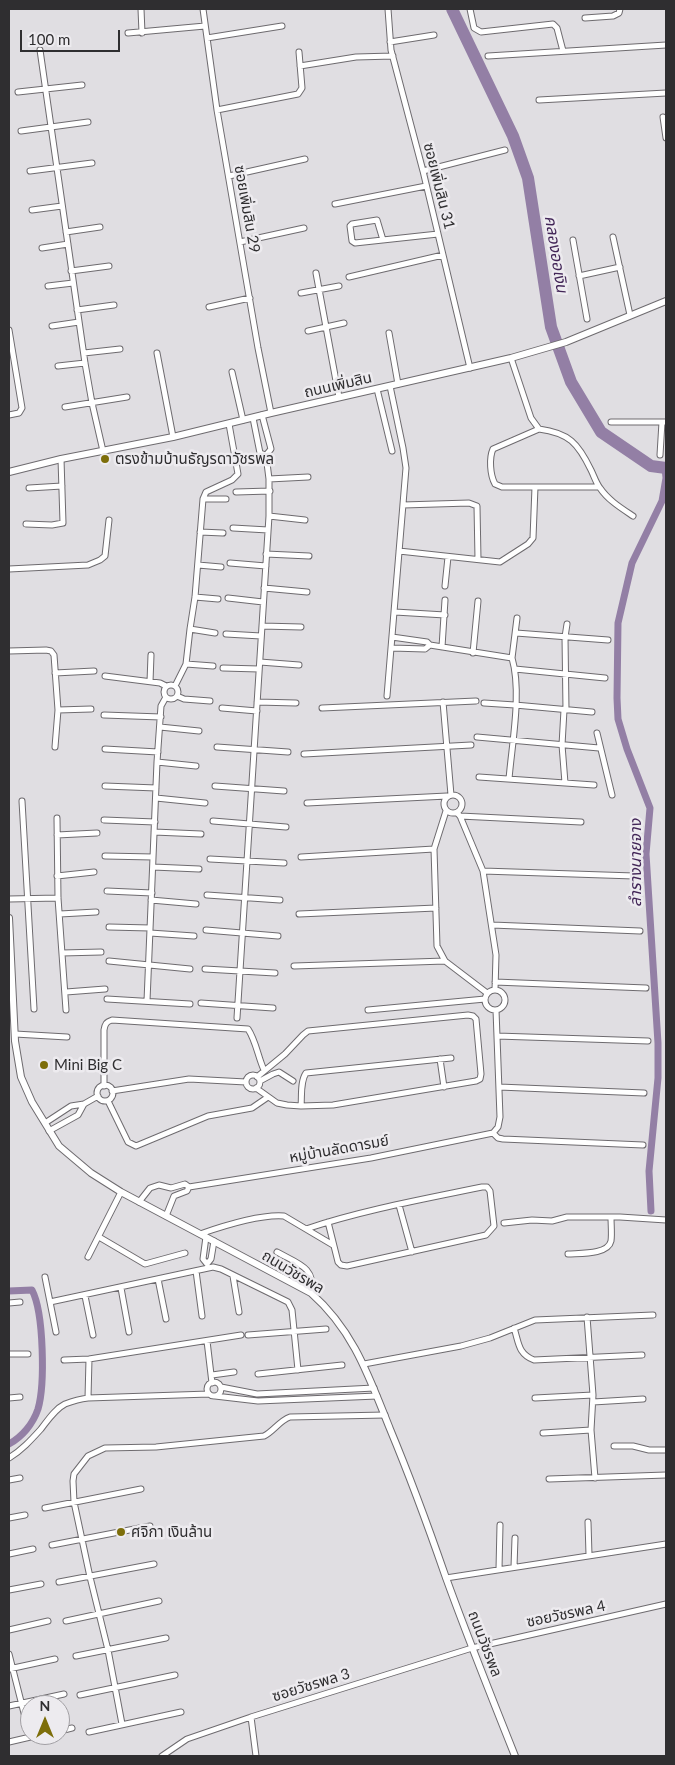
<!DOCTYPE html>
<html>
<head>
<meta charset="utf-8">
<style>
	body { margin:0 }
	#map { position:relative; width:675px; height:1765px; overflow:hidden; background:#e0dee2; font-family:Lato,sans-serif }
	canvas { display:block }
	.frame { position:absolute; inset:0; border:10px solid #2f2e30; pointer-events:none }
	.north { position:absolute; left:20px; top:1695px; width:50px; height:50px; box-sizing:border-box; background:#edebef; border:1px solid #a19fa3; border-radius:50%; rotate:0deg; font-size:14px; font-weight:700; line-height:20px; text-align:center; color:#2f2e30 }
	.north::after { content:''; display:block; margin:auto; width:18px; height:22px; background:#7d6e0a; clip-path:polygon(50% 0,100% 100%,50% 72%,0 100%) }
	.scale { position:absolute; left:20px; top:30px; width:100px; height:22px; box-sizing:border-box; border:2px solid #2f2e30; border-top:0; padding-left:6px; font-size:15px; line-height:18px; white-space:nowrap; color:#2f2e30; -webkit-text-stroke:4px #edebef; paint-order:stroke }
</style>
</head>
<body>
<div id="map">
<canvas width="675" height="1765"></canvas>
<div class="frame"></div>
<div class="north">N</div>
<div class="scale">100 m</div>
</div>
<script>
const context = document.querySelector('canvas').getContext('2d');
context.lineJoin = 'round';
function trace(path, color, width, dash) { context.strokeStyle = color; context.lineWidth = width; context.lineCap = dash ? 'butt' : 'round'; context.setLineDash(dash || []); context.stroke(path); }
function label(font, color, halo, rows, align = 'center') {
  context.font = font + ' Lato,"Noto Sans Thai",sans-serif'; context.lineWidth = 5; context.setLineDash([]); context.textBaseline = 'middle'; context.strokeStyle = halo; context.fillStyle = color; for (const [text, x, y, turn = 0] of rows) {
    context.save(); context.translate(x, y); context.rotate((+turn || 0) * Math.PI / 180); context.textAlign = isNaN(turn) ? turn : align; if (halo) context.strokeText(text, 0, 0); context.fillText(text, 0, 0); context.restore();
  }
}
const canal = new Path2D(`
	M651 1211 649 1171 658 1078V1043L646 854 650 808 627 749 618 719 617 698 618 623 632 563 662 501 666 478 665 468
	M9 1291 32 1290C44 1313 45 1385 38 1409 33 1424 22 1437 9 1444`);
const river = new Path2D(`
	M452 9 513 136 528 178 551 327 571 382 601 432 651 466 666 468`);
const minor = new Path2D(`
	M141 9 142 33
	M203 9 217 110 258 348 271 413
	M388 9 391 50 423 171 470 368
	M470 9 474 28 481 32 553 24 557 28 563 51
	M585 18 613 16 619 13 620 9
	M128 33 205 26
	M207 38 282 26
	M390 42 434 35
	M40 50 85 363 92 403 103 451
	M488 56 666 45
	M300 66 356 57 393 56
	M18 92 82 85
	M539 100 666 93
	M217 110 298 94 302 88 299 52
	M663 117 666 138
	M21 131 88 122
	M30 171 92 163
	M423 171 505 150
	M229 176 305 159
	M335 204 426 186
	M32 210 62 206
	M66 232 100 227
	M613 237 630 315
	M383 240 377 220 352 224 350 226 352 241 355 243 438 234
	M573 240 587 319
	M240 242 304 228
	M42 248 68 244
	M71 271 109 266
	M316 273 339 397
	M579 276 620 267
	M349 277 443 255
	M48 286 73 283
	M301 293 339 286
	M209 307 250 298
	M77 310 114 305
	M52 326 79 322
	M9 330 22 408 19 413 9 415
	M308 331 344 323
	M389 333 398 384
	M84 353 120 349
	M157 353 173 437
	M511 358 531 418 539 429C569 433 578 443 591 470 594 476 596 483 600 488 608 500 621 508 633 516
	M58 366 85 363
	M232 372 243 420
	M377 389 392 451
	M65 407 127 397
	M253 418 260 453 266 455
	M611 422H666
	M539 429 493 449C489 458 490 475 495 484L502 487H599
	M660 455 662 422
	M269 479 308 477
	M29 488 62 486
	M236 492 270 491
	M203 499H226
	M403 505 469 503 477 506 478 559
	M269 516 305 520
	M26 524 52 525 63 523 61 459
	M233 528 268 530
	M200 532 223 533
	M399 551 500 562 528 544 533 538 535 487
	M266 554 309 556
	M230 563 266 566
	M198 565 221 567
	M9 569 88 565 100 560 105 556 109 520
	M445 586 448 557
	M264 588 307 592
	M195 597 218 599
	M228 598 263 602
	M395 612 445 615
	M262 626 301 627
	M190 629 215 633
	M516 633 608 640
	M226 634 261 636
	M392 637 427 642 430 645 512 658C522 692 512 743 509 779
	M442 647 445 600
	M392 648 425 649 430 645
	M9 651 46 650 51 651 54 655 58 710 55 747
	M473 653 478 601
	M512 658 517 618
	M260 662 299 665
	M186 664 213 666
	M223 668 259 669
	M515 669 605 678
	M55 673 94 671
	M105 676 160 683 166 686
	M150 682 151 655
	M164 692a7 7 0 1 1 14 0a7 7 0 1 1-14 0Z
	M175 686 186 664 190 629 195 597 203 499 206 492 232 480 238 474 229 424
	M177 696 184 699 210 701
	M387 696 406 468 403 448 390 386
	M257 702 296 703
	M443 702 451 795
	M484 703 515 705 592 712
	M222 708 257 711
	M322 708 476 701
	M58 710 91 709
	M564 710 562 745 565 783
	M566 710 565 637 567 624
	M104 715 161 717
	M160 727 199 731
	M597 733 612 795
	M477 737 599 748
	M217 747 288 752
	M105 749 158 752
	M304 754 471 745
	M157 762 196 766
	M479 777 594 785
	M105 786 156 788
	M215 786 284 791
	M444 804a9 9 0 1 1 18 0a9 9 0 1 1-18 0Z
	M156 798 205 803
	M22 801 34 1009
	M307 803 447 796
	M446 811 434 849 437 946 445 961 487 993
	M457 813 460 816 483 871 496 955 495 990
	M460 816 581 822
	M57 818 58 898 66 1010
	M104 820 155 822
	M213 821 286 827
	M154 832 201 834
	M57 835 97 833
	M105 856 153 857
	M301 857 434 849
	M210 859 284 863
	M153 867 199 869
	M483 871 634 876
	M57 876 94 872
	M107 891 152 893
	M207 895 280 900
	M9 899 58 898
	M151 900 196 904
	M60 914 96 912
	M299 914 436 908
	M492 925 640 931
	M109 927 150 928
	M206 930 278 936
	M150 933 194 936
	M62 953 101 952
	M109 961 190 969
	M294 966 445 961
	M205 969 275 973
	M495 982 646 988
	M485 1000a10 10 0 1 1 20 0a10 10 0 1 1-20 0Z
	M66 992 105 989
	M107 999 190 1004
	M147 1001 157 762 161 706 166 697
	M201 1003 273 1008
	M368 1010 485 999
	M237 1018 269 516V479L266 455 271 449 262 415
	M15 1034 67 1037
	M497 1036 648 1041
	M440 1059 444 1087
	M246 1082a7 7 0 1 1 14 0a7 7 0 1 1-14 0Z
	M260 1081 273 1074 279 1072 293 1081
	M97 1093a8 8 0 1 1 16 0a8 8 0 1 1-16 0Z
	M104 1086V1030C105 1024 106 1022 112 1020L248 1029C256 1041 258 1057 264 1070
	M499 1087 644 1093
	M256 1088 277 1103 287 1105 301 1106 333 1105 476 1081 480 1079 481 1074 476 1019 473 1016 468 1015 308 1031 303 1035 285 1054 257 1077
	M112 1091 189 1079 246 1082
	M108 1101 128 1142 136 1146 208 1116 252 1108 268 1097
	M301 1106C302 1096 300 1082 306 1073L451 1058
	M45 1123 71 1106 84 1104 98 1096
	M49 1131 78 1115 84 1104
	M493 1133 498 1138 503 1139 643 1145
	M139 1202 150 1188 159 1185 171 1188 185 1184 189 1187 371 1158 493 1133 498 1127 500 1117 496 1010
	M399 1205 412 1252
	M166 1216 174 1196 187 1191 189 1187
	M504 1223 532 1220 552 1221 567 1217H620L666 1220
	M306 1229C363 1210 424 1199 482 1187H487L490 1191 494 1226 486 1235 347 1266 341 1265 338 1262 328 1222
	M200 1234C223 1226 260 1214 284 1216L333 1245
	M99 1237 145 1264 185 1253
	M206 1237 203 1259 207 1264 211 1259 214 1241
	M277 1252C296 1263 317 1267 311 1293
	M568 1254C579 1253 608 1255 611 1241 612 1234 611 1225 611 1217
	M88 1257 121 1192
	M196 1271 202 1316
	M233 1276 239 1312
	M45 1277 56 1332
	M158 1279 166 1319
	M121 1288 129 1332
	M85 1296 93 1335
	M50 1302 213 1267 221 1269 288 1302 292 1310 298 1370
	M9 1303 20 1302
	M587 1317 593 1395 591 1430 595 1478
	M514 1328C519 1343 518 1354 534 1360L642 1355
	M248 1335 326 1329
	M207 1341 212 1383
	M9 1354H28
	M64 1360 89 1359 241 1335
	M364 1364 461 1346 490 1338 535 1320 653 1315
	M258 1374 342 1365
	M212 1375 234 1372
	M207 1389a7 7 0 1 1 14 0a7 7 0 1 1-14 0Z
	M221 1387 257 1394 374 1388
	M215 1396 258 1401 377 1396
	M9 1398 20 1397
	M88 1398 89 1359
	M535 1398 593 1395
	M593 1402 643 1399
	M543 1433 591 1430
	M614 1446H633L649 1450H666
	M9 1458C22 1450 31 1440 41 1429 48 1420 55 1409 65 1404 73 1401 80 1399 88 1398L209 1394
	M549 1479 666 1475
	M9 1480 20 1478
	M45 1508 141 1489
	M9 1518 25 1515
	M588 1522 589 1555
	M52 1545 150 1526
	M9 1554 33 1549
	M514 1567 515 1538
	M499 1569 500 1525
	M446 1578 666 1544
	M59 1582 154 1564
	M9 1590 41 1584
	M66 1621 159 1601
	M9 1630 48 1621
	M9 1654 30 1737
	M76 1656 166 1638
	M9 1669 55 1659
	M80 1695 175 1675
	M9 1706 64 1694
	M251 1717 256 1756
	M122 1724 108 1650 90 1577 74 1502 73 1481 74 1474 88 1456 105 1448 156 1447 264 1436C274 1431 279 1421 290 1417L385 1415
	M60 1731 72 1728
	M89 1732 181 1712
	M9 1742 39 1735
	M162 1756 187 1739 251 1717 472 1648 666 1604`);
const tertiary = new Path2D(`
	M9 472 61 459 173 437 271 413 511 358 566 342 666 301
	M9 918 15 1041 21 1077 32 1102 59 1146 91 1173 121 1192 311 1293C354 1331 369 1377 390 1429 410 1477 428 1526 445 1575 467 1636 491 1696 515 1756`);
const markers = [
	[105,459,5,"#7d6e0a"],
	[44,1065,5,"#7d6e0a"],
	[121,1532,5,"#7d6e0a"]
];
const streetNames = [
	["ซอยเพิ่มสิน 31",439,186,76],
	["ซอยเพิ่มสิน 29",247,209,80],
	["ถนนเพิ่มสิน",338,385,-13],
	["หมู่บ้านลัดดารมย์",339,1149,-10],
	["ถนนวัชรพล",293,1272,31],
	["ซอยวัชรพล 4",566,1614,-12],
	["ถนนวัชรพล",485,1644,69],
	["ซอยวัชรพล 3",311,1685,-17]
];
const poiNames = [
	["ตรงข้ามบ้านธัญรดาวัชรพล",115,459],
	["Mini Big C",54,1065],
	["ศจิกา เงินล้าน",131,1532]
];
const waterNames = [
	["คลองออเงิน",556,254,81],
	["ลำรางนายจาง",636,863,-90]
];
trace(canal, '#937fa5', 7);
trace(river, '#937fa5', 12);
trace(minor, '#6e6b6f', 7);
trace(tertiary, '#6e6b6f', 8);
trace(minor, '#fff', 5);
trace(tertiary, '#fff', 6);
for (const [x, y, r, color] of markers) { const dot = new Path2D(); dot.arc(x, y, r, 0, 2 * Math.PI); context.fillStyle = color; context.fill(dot); trace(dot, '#edebef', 2); }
label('15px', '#2f2e30', '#edebef', streetNames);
label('15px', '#2f2e30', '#edebef', poiNames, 'left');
label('italic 16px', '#422557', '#edebef', waterNames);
</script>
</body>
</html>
